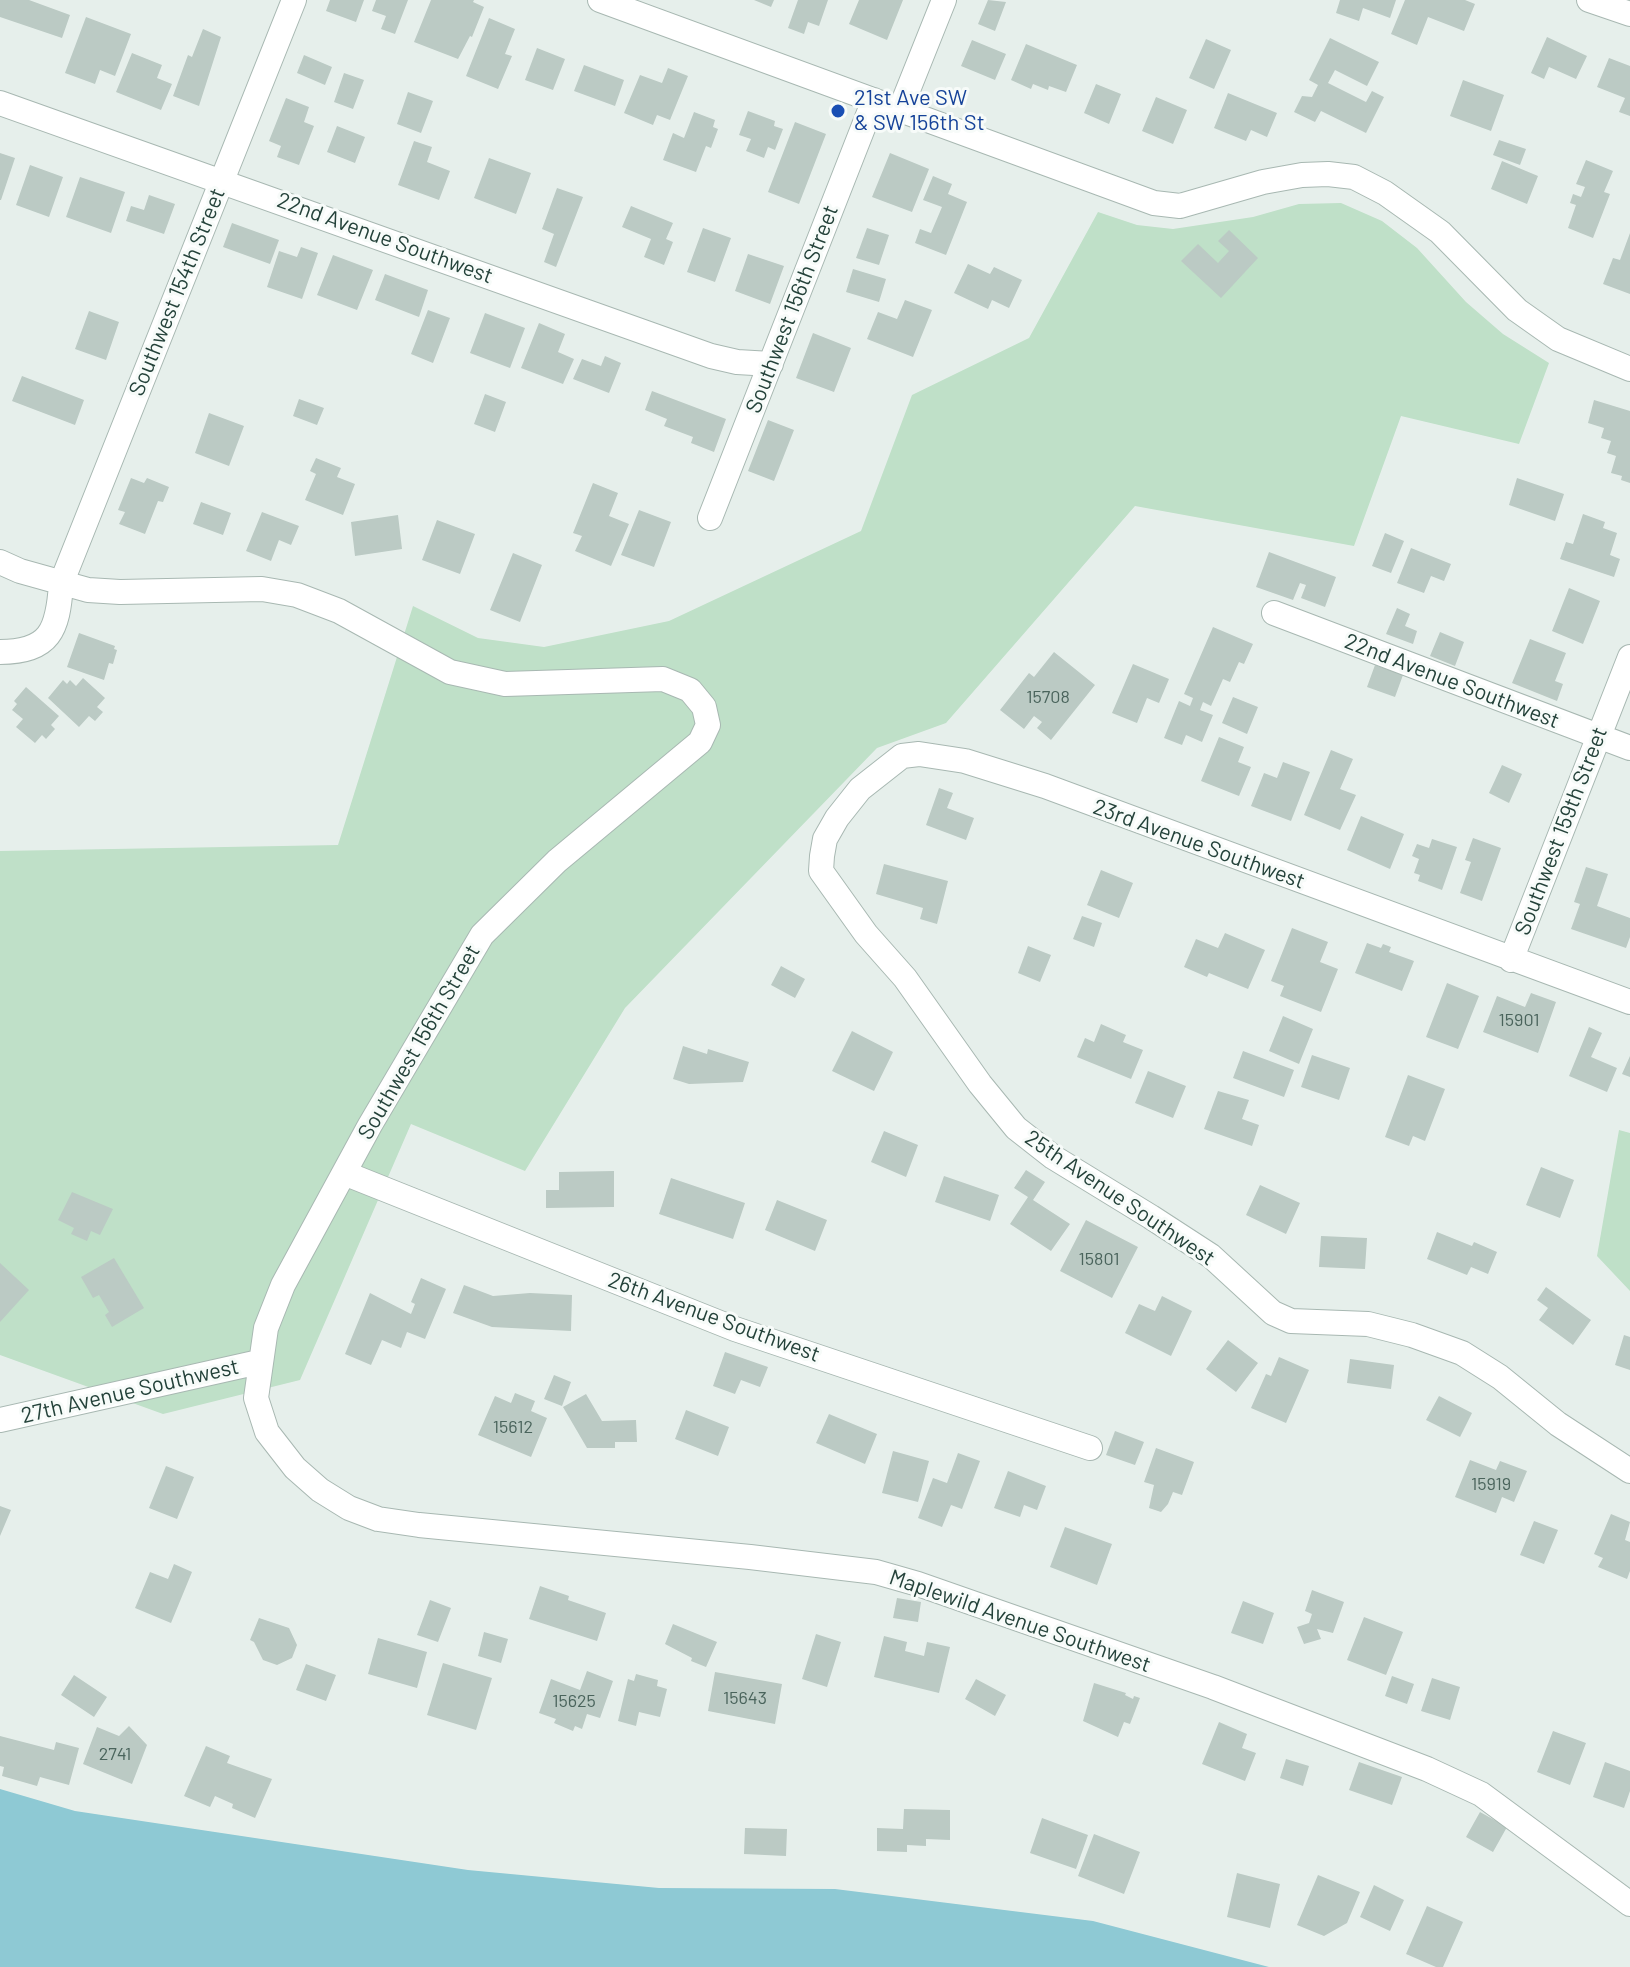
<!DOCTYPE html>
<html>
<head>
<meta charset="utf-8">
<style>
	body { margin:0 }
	canvas { display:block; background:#e6efeb }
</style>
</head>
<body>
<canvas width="1630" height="1967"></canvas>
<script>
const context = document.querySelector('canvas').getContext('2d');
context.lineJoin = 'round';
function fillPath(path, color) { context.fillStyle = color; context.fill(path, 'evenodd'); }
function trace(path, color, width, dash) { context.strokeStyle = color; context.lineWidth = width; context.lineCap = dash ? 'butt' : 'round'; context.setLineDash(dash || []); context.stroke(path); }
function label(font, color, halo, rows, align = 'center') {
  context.font = font + ' Barlow,sans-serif'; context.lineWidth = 6; context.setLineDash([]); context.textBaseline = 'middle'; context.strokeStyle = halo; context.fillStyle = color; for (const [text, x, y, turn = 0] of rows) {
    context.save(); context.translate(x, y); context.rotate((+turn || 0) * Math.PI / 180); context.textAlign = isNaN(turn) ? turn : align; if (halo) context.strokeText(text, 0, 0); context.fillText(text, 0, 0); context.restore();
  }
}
const green = new Path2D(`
	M1341 203 1382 221 1417 248 1466 302 1503 334 1549 363 1519 444 1401 416 1354 546 1135 506 946 723 877 748 625 1008 525 1171 411 1124 300 1380 163 1414 0 1355V851L338 845 413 606 478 638 544 647 669 621 861 531 912 395 1029 338 1098 212 1137 225 1173 229 1253 217 1299 204Z
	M1619 1130 1630 1133V1291L1597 1256Z`);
const water = new Path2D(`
	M0 1789 75 1811 468 1870 659 1888 835 1889 1093 1921 1269 1967H0Z`);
const building = new Path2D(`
	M0 0H29L70 15 62 38 0 17Z
	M330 0H364L356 22 326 11Z
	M376 0H408L395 34 381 29 386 16 372 11Z
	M431 0H474L473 2 484 7 472 37 470 36 458 59 414 42Z
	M754 0H774L771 7Z
	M798 0H828L819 26 808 22 804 34 788 28Z
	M859 0H903L887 40 849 24Z
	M988 0 1006 2 995 31 978 24Z
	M1340 0H1396L1390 18 1363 8 1359 21 1336 13Z
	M1405 0H1465L1475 4 1464 31 1428 17 1417 45 1391 34Z
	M86 17 131 34 115 76 100 70 95 84 65 73Z
	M489 18 515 29 505 54 512 56 498 89 466 76Z
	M203 29 221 37 199 106 173 96 188 55 192 57Z
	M1547 37 1587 56 1576 79 1549 67 1544 79 1531 73Z
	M1330 38 1379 62 1367 86 1335 70 1328 83 1366 102 1372 91 1384 97 1366 133 1321 111 1315 122 1294 112 1302 96 1312 97 1318 85 1309 80Z
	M1206 39 1231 50 1214 89 1189 78Z
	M972 40 1006 54 995 80 961 66Z
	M1026 44 1077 65 1066 92 1049 86 1048 90 1033 84 1031 89 1011 80Z
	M537 48 565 59 553 90 525 80Z
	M132 53 162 65 157 78 172 84 161 110 116 92Z
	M304 55 332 67 325 85 297 73Z
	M1609 58 1630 66V116L1619 112 1625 98 1597 87Z
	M584 65 624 80 615 106 574 91Z
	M668 68 688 76 670 120 657 115 653 125 624 113 640 75 662 83Z
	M344 73 364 80 353 109 334 102Z
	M1463 80 1504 95 1491 131 1450 116Z
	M1096 84 1121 94 1109 124 1084 113Z
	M408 92 433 101 421 133 397 124Z
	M1228 93 1277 113 1267 137 1251 130 1246 141 1214 128Z
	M1156 97 1187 110 1173 144 1142 131Z
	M286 98 309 107 304 122 314 126 299 165 277 157 281 146 269 141Z
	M748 111 775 121 774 126 783 129 775 150 768 147 764 158 746 151 751 139 739 135Z
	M694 112 715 120 713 127 718 129 711 148 706 146 696 172 663 160 673 133 684 138Z
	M795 122 826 134 799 204 768 192Z
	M337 126 365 137 355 163 327 152Z
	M1499 140 1526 149 1520 165 1493 155Z
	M414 141 432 147 427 162 450 171 439 200 398 185Z
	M0 153 15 158 1 200H0Z
	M890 153 929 169 912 212 872 197Z
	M489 158 531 173 516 214 474 198Z
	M1586 160 1613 171 1604 192 1610 194 1593 238 1568 228 1576 205 1570 203 1573 194 1581 197 1585 187 1576 184Z
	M1502 161 1538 176 1527 204 1491 189Z
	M30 165 63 177 49 217 16 205Z
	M933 176 952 184 948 194 967 202 946 255 915 243 920 229 931 233 942 207 923 200Z
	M80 177 125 192 111 233 66 217Z
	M557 188 583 197 556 267 544 262 554 234 542 229Z
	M149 195 175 204 164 234 126 221 131 206 144 210Z
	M631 206 673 223 666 239 673 242 664 265 644 257 651 239 622 227Z
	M232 223 279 240 270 264 223 247Z
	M703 228 731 238 715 282 687 272Z
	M867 228 889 235 879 265 856 258Z
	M1229 230 1258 258 1221 298 1181 261 1198 244 1218 263 1229 251 1218 241Z
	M1630 233V294L1603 284 1613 258 1620 260Z
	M301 247 318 253 302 299 267 287 279 251 297 257Z
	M748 254 784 266 770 304 735 291Z
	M333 255 373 270 357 310 317 295Z
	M968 264 990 274 994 267 1022 280 1009 308 992 300 988 309 954 293Z
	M853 269 886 279 879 302 846 292Z
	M385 274 428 290 419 317 375 300Z
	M905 300 932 310 913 357 867 339 878 312 897 319Z
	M428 310 450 318 433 363 411 354Z
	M89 311 119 322 106 360 75 349Z
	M485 313 525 328 510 368 470 353Z
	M539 323 565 334 558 352 574 359 563 384 521 368Z
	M813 333 851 348 834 392 796 378Z
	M605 356 621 363 609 393 573 379 582 359 601 366Z
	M22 376 84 400 75 425 12 401Z
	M652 391 726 419 714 452 691 443 693 437 664 426 667 419 645 410Z
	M485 394 506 402 495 432 474 424Z
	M299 399 324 408 317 425 293 416Z
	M1594 400 1630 411V483L1621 480 1622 476 1611 473 1616 456 1607 453 1611 441 1601 438 1604 428 1588 423Z
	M209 413 244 426 229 466 195 453Z
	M768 420 794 430 774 481 748 471Z
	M316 458 341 468 337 477 355 484 343 515 305 500 316 474 310 471Z
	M131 478 144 483 147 478 169 487 163 502 158 501 145 534 119 524 125 512 118 510Z
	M1517 478 1564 494 1555 521 1509 505Z
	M593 483 618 493 609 516 629 524 611 566 575 551 582 536 573 533Z
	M201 502 231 513 223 535 193 524Z
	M639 510 671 522 654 567 621 555Z
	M262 512 299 526 291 545 279 540 271 561 246 551Z
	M1583 514 1605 522 1603 528 1617 533 1610 555 1620 559 1614 577 1560 559 1566 542 1573 544Z
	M398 515 402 549 355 556 351 522Z
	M437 520 475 534 460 574 422 560Z
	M1385 533 1404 541 1391 573 1372 566Z
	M1411 548 1451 564 1444 581 1431 576 1424 593 1397 583Z
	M1269 552 1336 577 1325 607 1301 598 1306 585 1300 583 1293 600 1256 587Z
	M513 553 542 565 520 622 490 610Z
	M1569 588 1600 601 1583 644 1552 631Z
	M1397 608 1410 614 1405 626 1417 631 1413 644 1386 634Z
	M1213 627 1253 644 1244 664 1239 662 1230 682 1223 679 1211 706 1203 702 1200 710 1213 715 1202 742 1186 735 1182 745 1164 738 1179 701 1190 706 1193 698 1184 694Z
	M1440 632 1464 642 1455 666 1430 656Z
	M79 633 115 646 114 649 117 650 113 664 109 663 104 680 67 667Z
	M1530 639 1566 653 1555 681 1563 684 1557 701 1512 683Z
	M1054 652 1095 685 1051 740 1037 728 1042 722 1034 716 1024 729 1000 710 1029 673 1034 677Z
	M1133 664 1169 679 1159 703 1147 698 1137 723 1112 713Z
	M1375 665 1403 675 1395 697 1367 687Z
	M83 678 105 698 97 707 103 712 95 721 89 716 79 727 48 698 63 680 67 684 70 680 76 686Z
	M26 687 59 716 51 725 55 729 46 739 42 735 35 743 16 727 23 719 12 710 17 704 14 701Z
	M1233 697 1258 707 1247 734 1222 723Z
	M1219 737 1244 747 1238 762 1251 767 1239 796 1201 781Z
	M1331 750 1353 759 1340 789 1356 795 1340 830 1304 815Z
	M1283 762 1310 772 1291 821 1251 806 1264 773 1277 778Z
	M1502 765 1522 774 1509 803 1489 793Z
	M939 788 953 793 947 808 974 818 966 840 926 825Z
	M1361 816 1404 834 1390 869 1347 850Z
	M1473 838 1501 848 1482 901 1460 893 1471 862 1465 860Z
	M1432 839 1457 847 1442 890 1418 881 1420 875 1414 873 1419 859 1412 856 1417 844 1429 848Z
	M884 864 948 881 937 924 920 919 923 908 876 894Z
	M1586 867 1608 874 1597 906 1630 918V937L1626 948 1571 929 1580 904 1574 902Z
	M1101 870 1133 883 1119 918 1087 905Z
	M1082 916 1102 923 1094 947 1073 939Z
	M1292 928 1328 942 1320 962 1338 969 1321 1012 1280 996 1284 986 1271 981Z
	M1225 933 1265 950 1248 989 1209 973 1207 977 1184 967 1196 939 1218 948Z
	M1367 943 1381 948 1383 944 1391 947 1389 952 1414 961 1402 991 1355 973Z
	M1028 946 1051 955 1040 982 1018 973Z
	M781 966 805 979 795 998 771 985Z
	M1447 983 1479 996 1458 1049 1426 1037Z
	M1531 993 1556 1002 1538 1053 1483 1032 1497 996 1525 1007Z
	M1283 1016 1313 1029 1299 1064 1269 1051Z
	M1101 1024 1126 1035 1123 1042 1143 1050 1131 1079 1077 1057 1085 1038 1094 1042Z
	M1589 1027 1602 1033 1591 1057 1617 1068 1607 1092 1569 1076Z
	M852 1031 893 1052 874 1091 832 1071Z
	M683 1046 707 1054 708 1049 749 1062 743 1082 689 1084 673 1079Z
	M1243 1051 1294 1070 1284 1097 1233 1078Z
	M1312 1055 1350 1068 1339 1100 1301 1087Z
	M1630 1056V1077L1622 1074Z
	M1148 1071 1186 1086 1173 1118 1135 1103Z
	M1408 1075 1445 1089 1425 1141 1413 1136 1409 1146 1385 1137Z
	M1218 1091 1249 1100 1242 1119 1259 1125 1252 1146 1204 1129Z
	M884 1131 918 1145 906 1177 871 1162Z
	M1541 1167 1574 1180 1560 1218 1526 1205Z
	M1026 1170 1045 1182 1033 1200 1070 1224 1051 1251 1010 1224 1028 1197 1014 1188Z
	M614 1171V1207L546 1208V1190H559V1172Z
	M944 1176 999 1195 990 1221 935 1202Z
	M671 1178 745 1203 733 1239 659 1214Z
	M1260 1185 1300 1203 1286 1234 1246 1215Z
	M72 1192 113 1209 100 1235 91 1231 87 1241 71 1234 74 1228 58 1220Z
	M777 1200 827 1220 815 1251 765 1230Z
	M1086 1220 1138 1247 1112 1298 1060 1271Z
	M1437 1232 1472 1246 1474 1242 1497 1252 1488 1274 1471 1267 1467 1275 1427 1259Z
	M1321 1236 1367 1238 1365 1269 1319 1267Z
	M114 1258 144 1308 112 1327 105 1315 109 1312 99 1295 93 1298 81 1277Z
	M0 1263 29 1290 0 1322Z
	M421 1278 446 1289 425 1339 407 1332 401 1348 382 1340 371 1365 345 1354 370 1293 411 1314 415 1304 411 1302Z
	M464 1285 493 1296 530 1293 572 1295 571 1331 492 1327 453 1313Z
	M1546 1287 1591 1320 1573 1345 1539 1320 1548 1308 1537 1300Z
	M1162 1296 1192 1311 1171 1356 1125 1333 1139 1304 1155 1311Z
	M1624 1335 1630 1337V1370L1615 1365Z
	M1228 1340 1258 1363 1236 1392 1206 1369Z
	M725 1352 768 1367 760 1387 741 1380 735 1394 713 1386Z
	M1279 1357 1309 1370 1286 1423 1251 1408 1266 1374 1271 1376Z
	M1350 1359 1394 1365 1391 1389 1347 1383Z
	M554 1375 571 1382 562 1406 544 1399Z
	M515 1393 535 1401 531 1411 547 1418 531 1457 478 1435 495 1396 511 1403Z
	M586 1394 602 1421 636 1420 637 1442H615V1448H587L563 1407Z
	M1439 1396 1472 1413 1460 1437 1426 1420Z
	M686 1410 729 1427 718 1456 675 1439Z
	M829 1414 877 1434 865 1464 816 1443Z
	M1115 1431 1144 1442 1135 1465 1106 1455Z
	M1156 1448 1194 1462 1182 1495 1173 1492 1168 1504 1161 1512 1149 1508 1154 1485 1144 1482Z
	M893 1451 929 1461 918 1502 882 1493Z
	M958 1453 980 1461 962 1509 951 1505 942 1527 918 1518 933 1478 947 1483Z
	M1470 1460 1496 1470 1500 1461 1527 1471 1514 1502 1502 1497 1496 1513 1455 1497Z
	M166 1466 194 1477 177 1519 149 1508Z
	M1008 1471 1046 1486 1037 1510 1024 1505 1020 1517 994 1508Z
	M0 1506 11 1510 0 1536Z
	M1611 1514 1630 1522 1625 1540 1630 1542V1571L1627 1579 1598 1567 1603 1558 1594 1554Z
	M1534 1521 1558 1530 1544 1564 1520 1555Z
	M1065 1527 1112 1544 1097 1585 1050 1567Z
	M174 1564 192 1572 171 1623 135 1608 150 1572 168 1579Z
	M540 1586 569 1596 568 1600 606 1613 597 1641 529 1619Z
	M1312 1590 1344 1602 1333 1633 1317 1629 1321 1639 1304 1644 1297 1627 1309 1623 1312 1614 1305 1611Z
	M897 1598 921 1602 918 1622 893 1618Z
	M430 1600 451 1608 438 1642 417 1635Z
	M1243 1601 1274 1613 1263 1644 1231 1633Z
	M1364 1617 1403 1632 1386 1675 1347 1660Z
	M259 1618 289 1628 297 1645 292 1658 277 1665 263 1660 254 1642 250 1640Z
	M673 1624 717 1642 706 1667 691 1661 692 1658 665 1644Z
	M484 1632 508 1639 501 1663 478 1656Z
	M816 1634 841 1642 827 1687 802 1679Z
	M884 1636 907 1642 905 1651 924 1656 927 1642 950 1647 939 1693 874 1677Z
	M378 1638 427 1652 417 1688 368 1674Z
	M443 1663 492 1678 476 1730 427 1715Z
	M306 1664 336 1675 326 1701 296 1690Z
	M587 1671 613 1681 600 1718 587 1714 582 1729 575 1726 573 1731 554 1723 556 1719 539 1713 551 1679 580 1690Z
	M715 1672 782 1684 775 1724 708 1711Z
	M636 1674 658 1680 657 1686 667 1689 660 1717 639 1712 636 1726 618 1721 628 1679 634 1681Z
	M74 1675 107 1697 94 1717 61 1695Z
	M1392 1676 1414 1684 1407 1704 1385 1696Z
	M1432 1678 1460 1687 1450 1720 1421 1711Z
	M976 1679 1006 1695 995 1716 965 1699Z
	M1094 1683 1126 1693 1125 1695 1133 1699 1134 1696 1140 1698 1130 1724 1124 1722 1118 1737 1083 1721Z
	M1219 1722 1247 1734 1242 1748 1256 1753 1245 1781 1202 1764Z
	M129 1726 147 1745 132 1784 83 1764 97 1727 119 1736Z
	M1553 1731 1586 1743 1570 1785 1537 1772Z
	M0 1736 54 1750 56 1742 79 1748 69 1785 40 1777 37 1786 2 1776 4 1767 0 1766Z
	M206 1746 230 1756 227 1763 272 1779 255 1818 232 1808 233 1804 215 1796 210 1807 184 1796Z
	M1286 1759 1309 1766 1303 1786 1280 1778Z
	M1359 1762 1402 1777 1392 1805 1349 1790Z
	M1605 1762 1630 1771V1791L1624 1808 1593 1797Z
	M904 1809 950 1810V1840L926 1839V1846L907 1845V1852L877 1851V1828L903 1829Z
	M1480 1812 1507 1827 1493 1852 1466 1837Z
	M1042 1818 1088 1835 1076 1869 1030 1853Z
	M745 1828 787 1829 786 1856 744 1854Z
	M1094 1834 1140 1852 1124 1894 1078 1876Z
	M1237 1873 1280 1884 1270 1928 1227 1917Z
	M1318 1875 1360 1892 1347 1923 1324 1936 1297 1925Z
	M1374 1885 1404 1900 1390 1931 1360 1917Z
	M1427 1906 1463 1922 1443 1967H1436L1406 1954Z`);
const minor = new Path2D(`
	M600 0 1154 203 1180 206 1263 182 1302 175 1328 174 1354 177 1385 193 1440 232 1517 310 1558 339 1630 369
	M1589 0 1630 14
	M0 103 711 356 737 362 771 364
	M900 110 944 0
	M710 518 874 100
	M0 562 20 571 88 590 120 592 262 589 297 595 339 611 450 672 505 684 663 679 690 690 704 707 708 725 700 742 557 861 482 935 370 1125 283 1285 266 1328 256 1398 267 1432 295 1468 320 1490 349 1508 378 1519 419 1525 750 1557 876 1572 918 1584 1213 1687 1427 1769 1481 1794 1630 1904
	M1274 613 1630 748
	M0 652C50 652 58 630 61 584L294 0
	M1511 960 1630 657
	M1630 1002 1045 786 965 761 919 754 902 756 860 789 837 818 825 839 822 856 821 871 866 934 905 978 980 1084 1016 1128 1053 1157 1151 1217 1211 1256 1273 1313 1291 1321 1368 1324 1412 1335 1462 1353 1500 1377 1558 1424 1630 1471
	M344 1173 735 1329 1090 1448
	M0 1420 259 1362`);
const markers = [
	[838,111,8,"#1a4fb4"]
];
const numberNames = [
	["15708",1048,697],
	["15901",1519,1020],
	["15801",1099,1259],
	["15612",513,1427],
	["15919",1491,1484],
	["15643",745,1698],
	["15625",574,1701],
	["2741",115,1754]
];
const transitNames = [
	["21st Ave SW",854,98],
	["& SW 156th St",854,123]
];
const streetNames = [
	["22nd Avenue Southwest",385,238,20],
	["Southwest 154th Street",177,292,-68],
	["Southwest 156th Street",792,309,-69],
	["22nd Avenue Southwest",1452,681,21],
	["Southwest 159th Street",1561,831,-69],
	["23rd Avenue Southwest",1199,844,20],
	["Southwest 156th Street",419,1042,-60],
	["25th Avenue Southwest",1120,1198,34],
	["26th Avenue Southwest",714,1317,20],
	["27th Avenue Southwest",130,1391,-13],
	["Maplewild Avenue Southwest",1020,1621,19]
];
fillPath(green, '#bfe0c8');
fillPath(water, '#8ec9d4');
fillPath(building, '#bbcac4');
trace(minor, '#a8b8b2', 26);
trace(minor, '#fff', 24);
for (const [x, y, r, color] of markers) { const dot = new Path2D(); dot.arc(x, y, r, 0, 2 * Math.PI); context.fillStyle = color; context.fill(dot); trace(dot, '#f7fbf9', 3); }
label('18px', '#4a645c', null, numberNames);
label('22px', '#164399', '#f7fbf9', transitNames, 'left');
label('22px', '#24423a', '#f7fbf9', streetNames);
</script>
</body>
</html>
